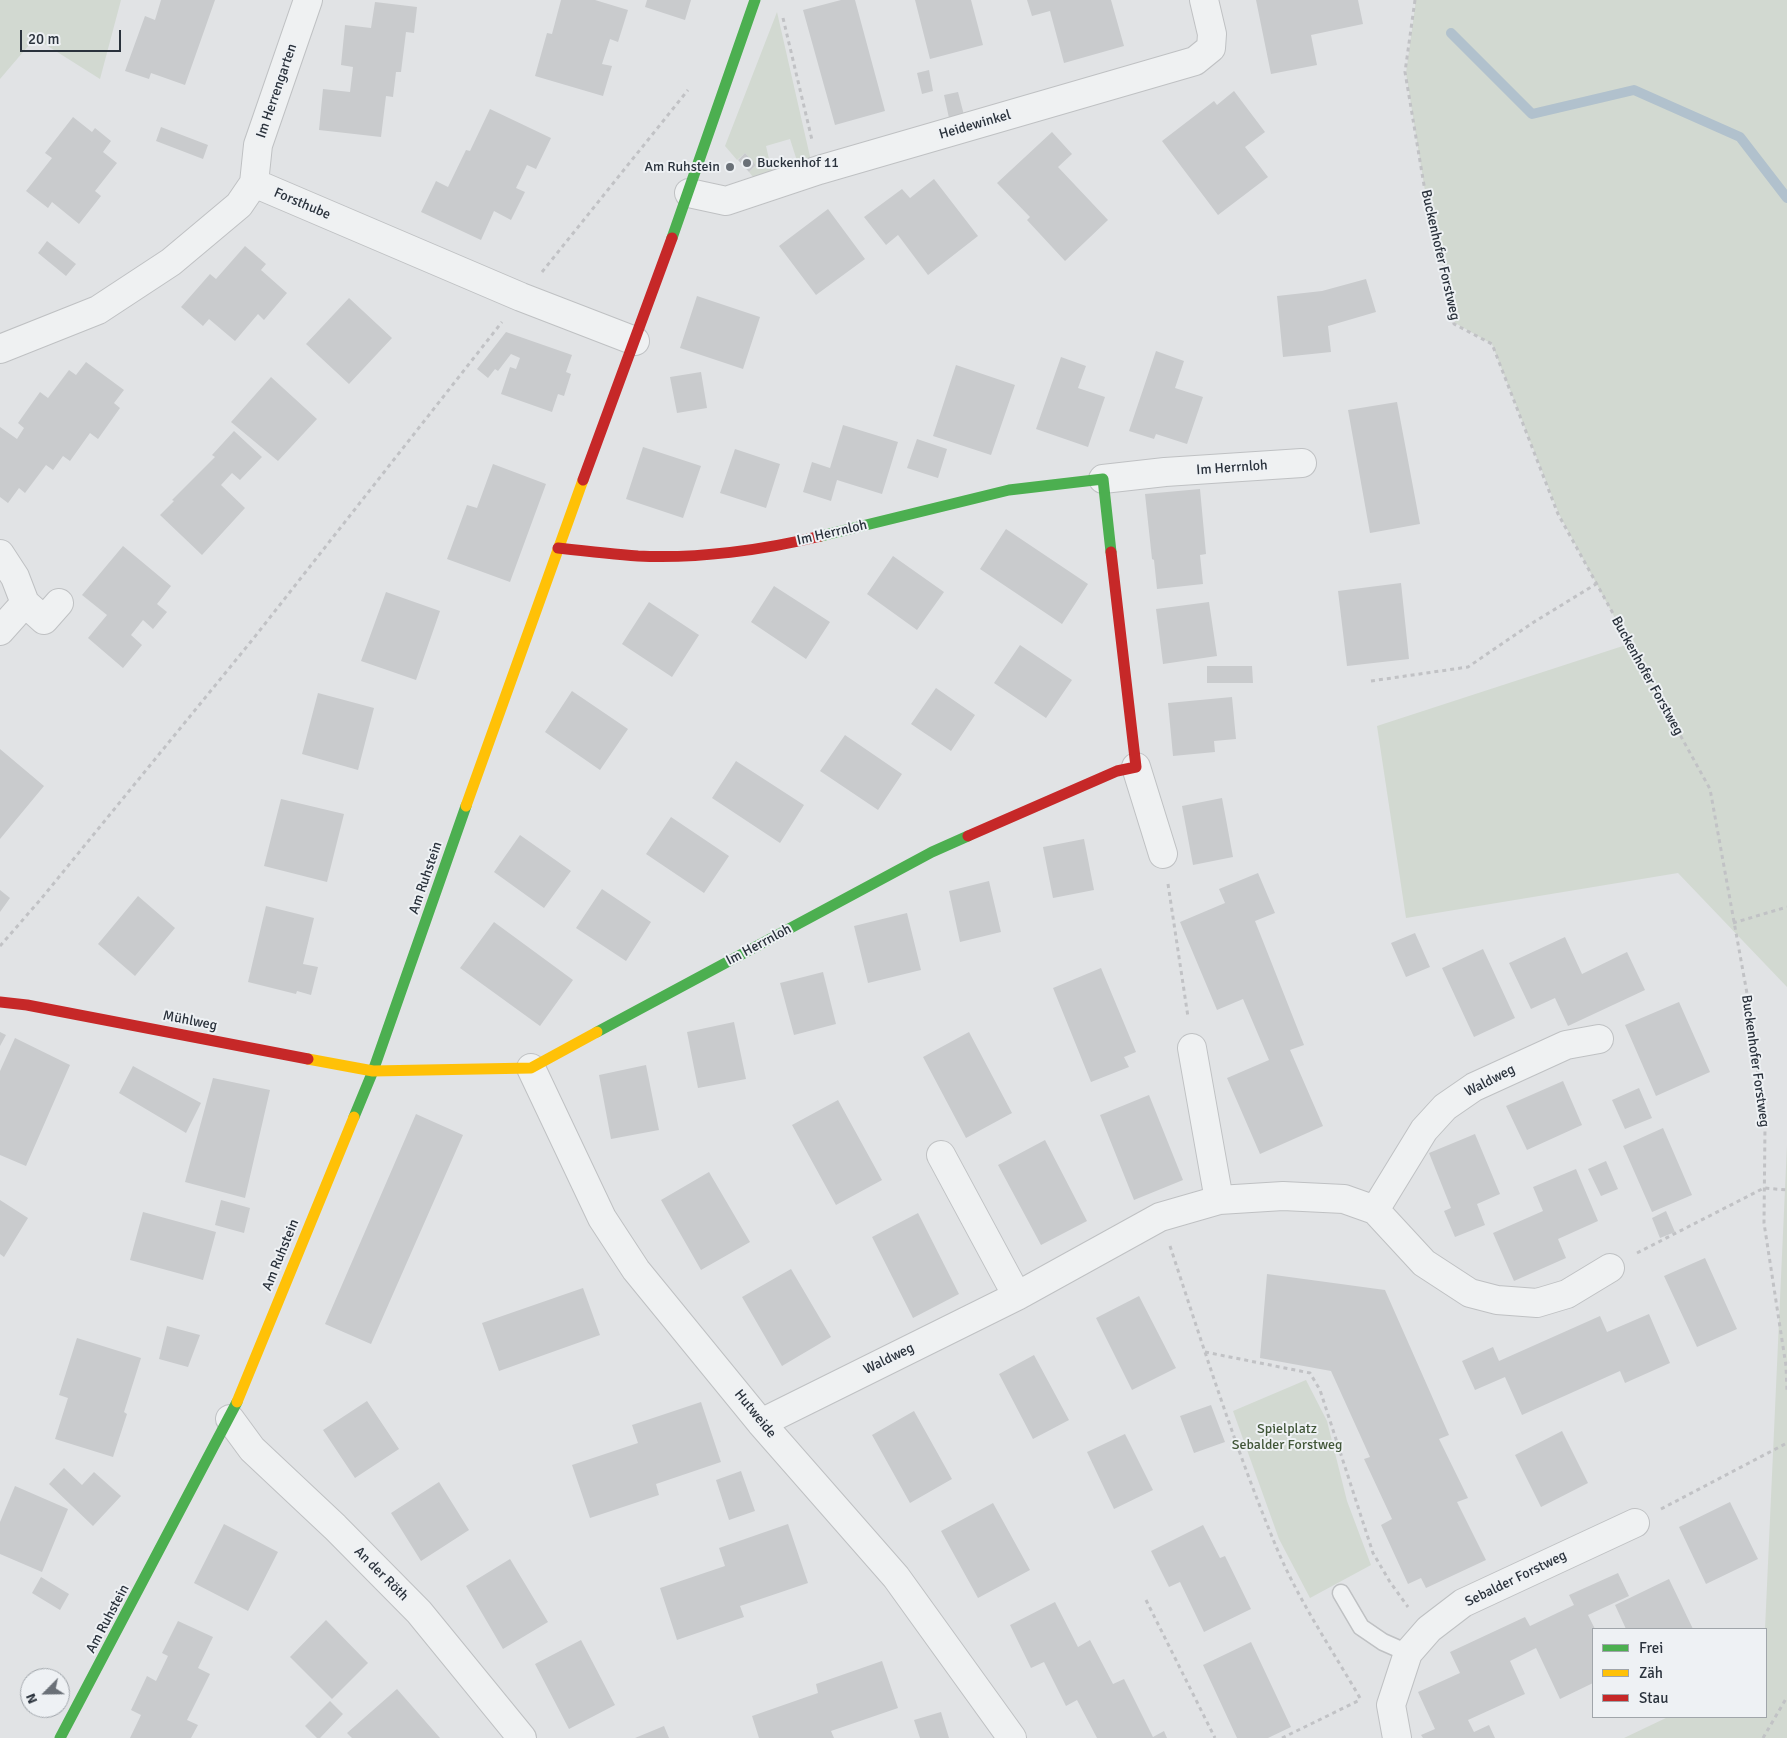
<!DOCTYPE html>
<html>
<head>
<meta charset="utf-8">
<style>
	body { margin:0 }
	#map { position:relative; width:1787px; height:1738px; overflow:hidden; background:#e1e3e5; font-family:Signika,sans-serif }
	canvas { display:block }
	.legend { position:absolute; left:1592px; top:1628px; width:175px; height:90px; box-sizing:border-box; background:#eef1f4; border:1px solid #a0a5aa; margin:0; padding:6px 9px; list-style:none; font-size:15px; color:#2a323c }
	.legend li { display:flex; align-items:center; gap:10px; height:25px }
	.legend b { width:25px; border:1px solid #a0a5aa }
	.north { position:absolute; left:20px; top:1668px; width:50px; height:50px; box-sizing:border-box; background:#eef1f4; border:1px solid #a0a5aa; border-radius:50%; rotate:247deg; font-size:14px; font-weight:700; line-height:20px; text-align:center; color:#2a323c }
	.north::after { content:''; display:block; margin:auto; width:18px; height:22px; background:#6a7077; clip-path:polygon(50% 0,100% 100%,50% 72%,0 100%) }
	.scale { position:absolute; left:20px; top:30px; width:101px; height:22px; box-sizing:border-box; border:2px solid #2a323c; border-top:0; padding-left:6px; font-size:15px; line-height:18px; white-space:nowrap; color:#2a323c; -webkit-text-stroke:4px #eef1f4; paint-order:stroke }
</style>
</head>
<body>
<div id="map">
<canvas width="1787" height="1738"></canvas>
<ul class="legend">
<li><b style="height:6px;background:#4caf50"></b>Frei</li>
<li><b style="height:6px;background:#ffc107"></b>Zäh</li>
<li><b style="height:6px;background:#c62828"></b>Stau</li>
</ul>
<div class="north">N</div>
<div class="scale">20 m</div>
</div>
<script>
const context = document.querySelector('canvas').getContext('2d');
context.lineJoin = 'round';
function fillPath(path, color) { context.fillStyle = color; context.fill(path, 'evenodd'); }
function trace(path, color, width, dash) { context.strokeStyle = color; context.lineWidth = width; context.lineCap = dash ? 'butt' : 'round'; context.setLineDash(dash || []); context.stroke(path); }
function label(font, color, halo, rows, align = 'center') {
  context.font = font + ' Signika,sans-serif'; context.lineWidth = 4; context.setLineDash([]); context.textBaseline = 'middle'; context.strokeStyle = halo; context.fillStyle = color; for (const [text, x, y, turn = 0] of rows) {
    context.save(); context.translate(x, y); context.rotate((+turn || 0) * Math.PI / 180); context.textAlign = isNaN(turn) ? turn : align; if (halo) context.strokeText(text, 0, 0); context.fillText(text, 0, 0); context.restore();
  }
}
const green = new Path2D(`
	M0 0H121L100 79 35 38 0 79Z
	M1416 0H1787V987L1678 873 1406 918 1377 726 1629 644 1559 514 1492 344 1455 323 1425 191 1406 73Z
	M777 12 811 161 798 164 790 139 766 146 772 172 753 177 749 172 756 165 745 153 737 160 725 146Z
	M1787 1145V1738H1624L1668 1717H1766L1765 1629Z
	M1306 1380 1327 1421 1347 1501 1371 1565 1310 1598 1279 1539 1233 1411Z`);
const stream = new Path2D(`
	M1451 33 1532 114 1634 90 1740 137 1787 198`);
const building = new Path2D(`
	M161 0H215L185 85 151 73 149 79 125 71 145 16 155 20Z
	M561 0H595L628 10 618 42 610 39 602 64 612 66 603 96 535 76 547 33 552 34Z
	M647 0H691L685 20 645 7Z
	M841 0H855L885 111 835 125 803 10Z
	M915 0H971L983 45 930 59Z
	M1027 0H1111L1124 46 1064 63 1050 11 1032 16Z
	M1256 0H1358L1363 24 1311 35 1317 65 1271 74Z
	M375 2 417 7 414 33 406 32 401 72H396L393 97 386 96 381 137 319 130 323 89 350 92 353 67 341 65 345 25 371 28Z
	M929 70 933 91 922 94 917 73Z
	M1234 91 1265 132 1245 147 1268 177 1218 215 1162 141 1214 101 1217 105Z
	M958 92 964 115 949 118 944 95Z
	M490 109 551 138 536 169 527 165 516 188 525 192 511 220 494 211 481 240 421 212 436 181 448 187 466 150 470 151Z
	M73 117 92 132 95 128 111 141 103 152 117 163 95 191 101 196 79 224 52 202 48 208 26 191 52 158 45 153Z
	M161 127 208 145 203 159 156 141Z
	M1052 132 1072 154 1058 167 1108 220 1065 261 1027 220 1030 217 997 183Z
	M745 153 756 165 749 172 738 160Z
	M934 179 978 236 928 275 898 235 886 245 864 217 902 189 910 198Z
	M828 209 865 259 816 295 779 246Z
	M47 241 76 264 66 276 38 253Z
	M245 246 266 264 261 270 287 293 264 320 258 314 235 341 209 319 203 326 181 307 210 274 216 279Z
	M1366 279 1376 312 1328 326 1331 352 1283 357 1277 296 1322 291Z
	M697 296 760 317 743 369 680 348Z
	M349 298 392 338 349 384 306 344Z
	M506 332 572 355 566 372 571 374 564 396 558 394 552 412 501 394 510 367 516 369 520 358 511 354 498 371 495 369 488 378 477 369Z
	M1156 351 1184 361 1175 388 1203 397 1187 444 1156 434 1154 439 1129 431Z
	M1061 357 1086 366 1078 388 1105 397 1088 447 1036 429Z
	M86 362 124 390 114 403 120 408 98 439 90 433 70 461 63 456 53 470 46 465 25 493 19 488 8 503 0 497V427L17 439 24 428 18 423 40 392 48 398 69 370 76 375Z
	M956 365 1015 385 991 455 933 436Z
	M701 372 707 408 677 413 670 377Z
	M271 377 317 419 278 461 231 422Z
	M1397 402 1420 524 1370 533 1348 410Z
	M843 425 898 442 882 494 837 480 831 501 803 492 812 462 830 468Z
	M234 431 262 457 240 480 232 473 221 485 245 508 202 555 160 515 174 501 172 500 215 457 212 455Z
	M917 439 947 449 938 478 907 468Z
	M643 447 701 466 683 518 626 499Z
	M735 449 780 464 766 508 720 493Z
	M493 464 546 484 510 582 447 559 467 505 477 508Z
	M1200 489 1206 554 1200 555 1203 584 1157 589 1154 560 1152 559 1145 494Z
	M1006 529 1088 584 1062 624 980 569Z
	M123 546 171 586 157 604 167 612 153 629 143 620 131 635 142 645 123 668 88 638 107 615 82 595Z
	M893 556 944 592 917 630 867 594Z
	M1401 583 1409 659 1347 666 1338 591Z
	M774 586 830 622 806 659 751 622Z
	M386 592 440 611 416 680 361 661Z
	M649 602 699 635 672 677 622 644Z
	M1209 602 1217 656 1163 664 1156 609Z
	M1020 645 1072 680 1046 718 994 683Z
	M1207 666H1252L1253 683H1207Z
	M936 688 975 715 951 751 911 724Z
	M572 691 628 729 600 770 545 732Z
	M318 693 374 708 358 770 302 754Z
	M1232 697 1236 739 1214 741 1215 752 1173 756 1168 703Z
	M845 735 902 774 878 810 820 771Z
	M0 749 44 786 0 839Z
	M736 761 804 805 780 843 712 798Z
	M1222 798 1233 857 1193 865 1182 806Z
	M281 799 344 814 327 882 264 866Z
	M671 817 729 856 704 893 646 854Z
	M520 835 571 871 544 908 494 872Z
	M1084 839 1094 890 1053 898 1043 847Z
	M1258 873 1275 913 1255 921 1304 1045 1290 1050 1323 1126 1260 1154 1227 1078 1269 1060 1243 999 1217 1010 1180 922 1225 903 1219 889Z
	M989 881 1001 932 960 942 949 891Z
	M602 889 651 922 626 961 576 928Z
	M0 890 10 898 0 912Z
	M138 896 175 928 135 976 98 944Z
	M266 906 314 918 303 964 318 967 311 995 297 991 296 994 248 982Z
	M907 913 921 970 868 983 854 926Z
	M494 922 573 980 540 1026 460 968Z
	M1415 933 1430 967 1406 977 1391 943Z
	M1565 937 1582 974 1627 952 1645 990 1568 1026 1555 998 1531 1009 1509 963Z
	M1483 949 1515 1018 1474 1037 1442 968Z
	M1101 968 1136 1052 1124 1057 1129 1067 1091 1082 1053 988Z
	M823 972 836 1024 794 1035 780 983Z
	M1679 1002 1710 1072 1656 1096 1625 1025Z
	M734 1022 746 1079 698 1088 687 1032Z
	M0 1032 6 1035 0 1046Z
	M969 1032 1012 1113 966 1138 923 1057Z
	M15 1038 70 1065 26 1166 0 1155V1071Z
	M646 1065 659 1130 611 1139 599 1075Z
	M133 1066 201 1103 186 1133 119 1093Z
	M213 1078 270 1090 245 1198 185 1182Z
	M1563 1081 1582 1125 1527 1150 1506 1106Z
	M1639 1088 1652 1118 1625 1129 1612 1100Z
	M1149 1095 1183 1180 1134 1200 1100 1115Z
	M838 1100 882 1180 836 1205 792 1125Z
	M416 1114 463 1135 371 1344 325 1324Z
	M1663 1128 1692 1195 1652 1212 1623 1146Z
	M1475 1134 1500 1194 1477 1204 1485 1225 1455 1237 1444 1211 1451 1208 1429 1153Z
	M1045 1140 1087 1221 1041 1245 998 1165Z
	M1606 1161 1618 1189 1601 1196 1588 1169Z
	M1576 1169 1598 1221 1558 1239 1566 1258 1514 1281 1493 1233 1543 1211 1533 1187Z
	M709 1172 750 1242 701 1270 661 1200Z
	M0 1200 28 1218 4 1257 0 1254Z
	M221 1200 250 1208 244 1233 215 1225Z
	M1666 1211 1675 1232 1660 1238 1652 1218Z
	M143 1212 216 1232 203 1280 130 1260Z
	M918 1213 959 1294 913 1318 872 1237Z
	M1705 1258 1737 1329 1697 1347 1664 1276Z
	M791 1269 831 1337 782 1366 742 1297Z
	M1267 1274 1385 1290 1449 1435 1439 1439 1468 1498 1457 1502 1486 1560 1426 1588 1421 1578 1408 1584 1381 1525 1392 1519 1364 1459 1370 1457 1331 1371 1260 1358Z
	M583 1288 600 1335 499 1371 482 1323Z
	M1139 1296 1176 1368 1132 1390 1096 1318Z
	M1649 1314 1670 1363 1625 1383 1620 1371 1522 1415 1505 1377 1475 1390 1462 1361 1493 1347 1499 1361 1600 1316 1607 1332Z
	M167 1326 200 1335 188 1367 159 1359Z
	M77 1338 141 1358 124 1412 127 1414 113 1457 55 1439 68 1398 59 1395Z
	M1034 1355 1069 1420 1033 1439 999 1374Z
	M367 1401 399 1449 355 1478 323 1430Z
	M701 1402 721 1462 656 1484 659 1495 590 1518 572 1465 638 1443 632 1425Z
	M1211 1405 1225 1442 1194 1453 1180 1416Z
	M914 1411 952 1479 910 1503 872 1435Z
	M1562 1431 1588 1483 1541 1507 1515 1455Z
	M1125 1434 1153 1490 1114 1509 1087 1452Z
	M64 1468 82 1485 94 1472 121 1496 93 1526 49 1484Z
	M741 1471 755 1511 729 1520 716 1480Z
	M439 1482 469 1530 421 1561 391 1513Z
	M15 1486 68 1509 42 1572 0 1554V1522Z
	M1730 1502 1758 1559 1706 1584 1679 1527Z
	M993 1503 1030 1570 978 1598 941 1531Z
	M224 1524 278 1552 248 1611 194 1583Z
	M788 1524 808 1583 740 1606 744 1617 677 1640 660 1588 725 1566 719 1548Z
	M1203 1525 1220 1558 1225 1556 1251 1609 1204 1632 1180 1582 1169 1587 1151 1551Z
	M510 1559 548 1622 503 1649 466 1586Z
	M1618 1573 1629 1596 1588 1615 1595 1629 1593 1683 1560 1699 1536 1648 1510 1661 1525 1694 1468 1720 1474 1732 1489 1725 1495 1738H1423L1421 1735 1435 1729 1418 1692 1460 1673 1450 1652 1525 1617 1530 1626 1574 1605 1569 1595Z
	M41 1577 69 1594 60 1610 32 1593Z
	M1669 1579 1693 1629H1626L1615 1605Z
	M1055 1602 1078 1647 1090 1640 1113 1684 1124 1679 1153 1737 1164 1731 1167 1738H1097L1077 1700 1066 1706 1044 1662 1031 1668 1010 1625Z
	M326 1620 368 1663 332 1699 290 1657Z
	M178 1621 213 1637 198 1668 210 1674 187 1720 198 1725 191 1738H130L141 1715 131 1710 147 1676 156 1681 168 1656 162 1653Z
	M581 1640 615 1705 569 1729 535 1664Z
	M1251 1642 1291 1727 1268 1738H1237L1203 1665Z
	M882 1661 898 1708 831 1731 834 1738H759L752 1716 818 1693 816 1684Z
	M397 1689 440 1738H352L347 1733Z
	M330 1701 343 1714 320 1738H317L305 1726Z
	M941 1712 949 1738H920L914 1720Z
	M664 1726 669 1738H635Z`);
const path = new Path2D(`
	M1415 0 1405 72 1425 191 1454 324 1492 344 1558 514 1710 789 1750 1010 1765 1126 1764 1223 1786 1366 1787 1392
	M783 18 812 140
	M542 272 688 90
	M1371 681 1468 667 1534 622 1596 584
	M1168 884 1188 1017
	M1733 923 1787 907
	M0 946 41 899 253 639 502 322
	M1170 1246C1203 1346 1235 1447 1275 1544 1297 1598 1331 1648 1360 1698
	M1637 1253 1764 1188 1787 1190
	M1205 1352 1310 1373 1320 1390 1373 1553 1390 1582 1408 1607
	M1661 1509 1787 1443
	M1146 1600 1215 1738
	M1282 1738 1360 1700
	M1763 1738 1787 1697`);
const lane = new Path2D(`
	M1341 1593 1361 1627 1383 1642 1408 1653`);
const street = new Path2D(`
	M254 183 521 297 635 341
	M689 193 726 201 819 170 1195 61 1211 48 1212 34 1204 0
	M0 349 98 310 171 262 239 205 254 183 258 145 308 0
	M1103 479 1165 472 1302 463
	M0 554 15 577 25 603 44 620 59 603
	M0 631 25 603
	M1136 767 1163 854
	M1599 1039 1566 1045 1474 1087 1445 1107 1424 1130 1375 1210 1424 1263 1470 1293 1497 1300 1537 1303 1567 1294 1610 1268
	M1192 1048 1219 1200
	M531 1068 602 1218 636 1270 761 1423 896 1577 1012 1738
	M941 1155 1017 1296
	M230 1419 252 1449 335 1527 419 1612 522 1738
	M761 1423 1017 1296 1160 1217 1219 1200 1283 1196 1344 1199 1375 1210
	M1397 1738 1391 1705 1408 1653 1429 1629 1463 1603 1635 1523`);
const fast = new Path2D(`
	M672 238 755 0
	M821 536 1009 490 1103 479 1111 552
	M597 1032 932 852 968 836
	M354 1117 373 1071 466 806
	M60 1738 237 1402`);
const slow = new Path2D(`
	M466 806 583 480
	M308 1059 373 1071 531 1068 597 1032
	M237 1402 354 1117`);
const jam = new Path2D(`
	M583 480 672 238
	M558 548C585 551 612 554 638 556 697 559 764 550 821 536
	M968 836 1117 771 1136 767 1111 552
	M0 1002 27 1005 308 1059`);
const markers = [
	[747,163,5,"#6a7077"],
	[730,167,5,"#6a7077"]
];
const streetNames = [
	["Im Herrengarten",277,91,-71],
	["Heidewinkel",975,125,-16],
	["Forsthube",302,204,23],
	["Buckenhofer Forstweg",1440,255,77],
	["Im Herrnloh",1232,468,-4],
	["Im Herrnloh",832,533,-13],
	["Buckenhofer Forstweg",1647,676,61],
	["Am Ruhstein",426,878,-71],
	["Im Herrnloh",759,945,-28],
	["Mühlweg",190,1021,11],
	["Buckenhofer Forstweg",1755,1061,82],
	["Waldweg",1490,1081,-27],
	["Am Ruhstein",281,1255,-68],
	["Waldweg",889,1359,-26],
	["Hutweide",755,1414,51],
	["An der Röth",381,1574,45],
	["Sebalder Forstweg",1516,1579,-26],
	["Am Ruhstein",108,1619,-62]
];
const poiNames = [
	["Buckenhof 11",757,163],
	["Am Ruhstein",720,167,"right"]
];
const parkNames = [
	["Spielplatz",1287,1429],
	["Sebalder Forstweg",1287,1445]
];
fillPath(green, '#d2d9d1');
trace(stream, '#b1c1cd', 10);
fillPath(building, '#c9cbcd');
trace(lane, '#bfc1c3', 19);
trace(street, '#bfc1c3', 30);
trace(path, '#c1c2c5', 3, [4, 4]);
trace(lane, '#eff1f2', 16);
trace(street, '#eff1f2', 28);
trace(fast, '#4caf50', 11);
trace(slow, '#ffc107', 11);
trace(jam, '#c62828', 11);
for (const [x, y, r, color] of markers) { const dot = new Path2D(); dot.arc(x, y, r, 0, 2 * Math.PI); context.fillStyle = color; context.fill(dot); trace(dot, '#eef1f4', 2); }
label('14px', '#2a323c', '#eef1f4', streetNames);
label('14px', '#2a323c', '#eef1f4', poiNames, 'left');
label('14px', '#415638', '#eef1f4', parkNames);
</script>
</body>
</html>
